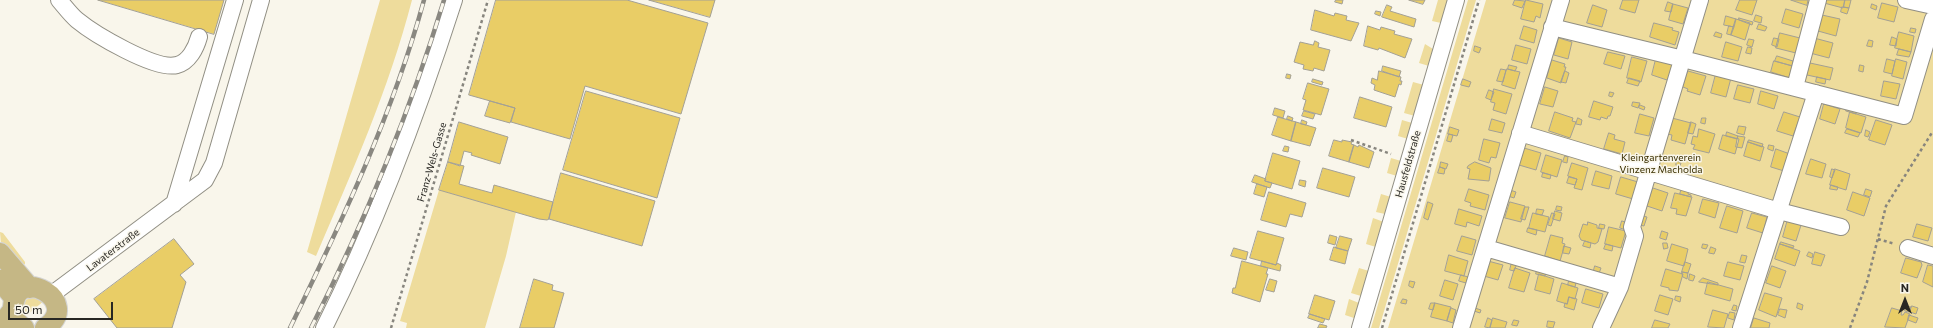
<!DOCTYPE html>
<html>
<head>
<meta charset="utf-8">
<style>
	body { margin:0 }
	#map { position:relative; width:1933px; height:328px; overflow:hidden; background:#f9f6eb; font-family:Commissioner,sans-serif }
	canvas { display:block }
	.north { position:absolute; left:1885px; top:280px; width:40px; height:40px; -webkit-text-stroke:3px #f9f6eb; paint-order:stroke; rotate:0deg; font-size:11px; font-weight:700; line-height:16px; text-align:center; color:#282723 }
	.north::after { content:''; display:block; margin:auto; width:14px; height:18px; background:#282723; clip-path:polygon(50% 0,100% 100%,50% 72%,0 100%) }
	.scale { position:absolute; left:8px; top:302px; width:105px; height:18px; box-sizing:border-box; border:2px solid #282723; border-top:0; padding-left:5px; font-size:12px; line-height:14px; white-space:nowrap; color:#282723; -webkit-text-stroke:3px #f9f6eb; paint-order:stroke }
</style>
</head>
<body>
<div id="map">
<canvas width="1933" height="328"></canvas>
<div class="north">N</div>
<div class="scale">50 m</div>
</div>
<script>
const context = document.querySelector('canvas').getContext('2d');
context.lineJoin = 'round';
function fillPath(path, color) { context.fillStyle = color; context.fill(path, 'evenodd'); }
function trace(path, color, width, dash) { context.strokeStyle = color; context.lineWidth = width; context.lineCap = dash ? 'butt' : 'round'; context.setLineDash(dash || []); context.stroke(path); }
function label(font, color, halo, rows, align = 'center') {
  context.font = font + ' Commissioner,sans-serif'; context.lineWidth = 3; context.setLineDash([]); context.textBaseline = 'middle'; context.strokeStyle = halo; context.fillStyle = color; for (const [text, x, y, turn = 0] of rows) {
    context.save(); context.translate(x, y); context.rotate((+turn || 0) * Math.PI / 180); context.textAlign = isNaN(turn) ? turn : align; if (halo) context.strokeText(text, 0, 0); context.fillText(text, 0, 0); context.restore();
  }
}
const green = new Path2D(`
	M380 0H412C389 89 352 172 316 256L307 252Z
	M1438 0H1448L1441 23 1432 21Z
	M1468 0H1476L1379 328H1371Z
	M1486 0H1933V328H1388Z
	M1425 44 1433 49 1429 66 1419 63Z
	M1413 82 1424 85 1415 116 1404 113Z
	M1402 120 1412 123 1408 139 1398 136Z
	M1391 158 1401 161 1397 176 1387 173Z
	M439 190 516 212 506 256 485 328H406L407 323 400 321Z
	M1381 194 1391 197 1385 214 1376 212Z
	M1373 218 1384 222 1376 247 1366 244Z
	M0 232 3 233 25 262V264L20 267 1 244Z
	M1359 268 1369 271 1361 296 1351 293Z
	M35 296 45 300 27 315 25 314 23 315C22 305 24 298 35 296Z
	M1349 299 1359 303 1354 318 1345 315Z`);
const building = new Path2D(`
	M98 0H224L214 34Z
	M496 0H627L708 23 681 114 585 86 570 139 511 122 515 108 469 95Z
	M649 0H715L710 17Z
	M1336 0H1343L1342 4 1335 2Z
	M1409 0H1425L1423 4Z
	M1515 0 1525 1 1522 8 1513 5Z
	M1526 0 1543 4 1540 18 1536 16 1534 22 1521 19Z
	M1623 0H1639L1635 13 1620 9Z
	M1740 0H1757L1752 15 1736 10Z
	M1791 0H1808L1807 5Z
	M1825 0H1845L1843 8 1824 3Z
	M1845 0H1851L1849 8 1844 7Z
	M1668 2 1673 4 1671 12 1665 11Z
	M1882 3 1898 7 1894 22 1878 18Z
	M1673 4 1688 8 1683 24 1669 20Z
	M1872 4 1877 6 1876 10 1871 8Z
	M1387 5 1392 7 1390 11 1416 19 1414 27 1382 17Z
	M1593 5 1607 10 1602 27 1587 23Z
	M1842 7 1849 8 1847 14 1841 12Z
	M1786 9 1803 14 1799 28 1782 23Z
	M1315 10 1334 16 1335 13 1347 16 1346 20 1359 23 1351 41 1311 30Z
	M1376 11 1381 12 1380 16 1375 14Z
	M1756 15 1762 17 1761 23 1754 21Z
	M1822 15 1840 19 1836 36 1818 31Z
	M1726 16 1736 19 1734 27 1724 25Z
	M1739 18 1753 22 1752 25 1739 20Z
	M1736 19 1750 23 1745 40 1731 35Z
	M1654 23 1673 28 1672 30 1679 32 1675 45 1650 37Z
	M1759 24 1767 27 1765 31 1757 29Z
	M1368 26 1380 30 1381 27 1395 31 1394 34 1412 39 1405 58 1379 48 1378 50 1364 46Z
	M1524 26 1537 30 1534 43 1520 39Z
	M1729 26 1734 27 1731 35 1727 34Z
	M1911 28 1916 29 1915 33 1910 32Z
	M1716 32 1722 34 1721 38 1714 36Z
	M1899 32 1914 36 1911 52 1895 48Z
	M1780 33 1800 38 1796 53 1776 48Z
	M1892 37 1897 39 1896 46 1890 45Z
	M1559 38 1572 42 1568 59 1554 55Z
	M1774 38 1779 39 1777 47 1772 45Z
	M1814 38 1833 43 1829 58 1810 53Z
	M1749 39 1754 40 1752 47 1747 45Z
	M1869 40 1873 41 1872 47 1867 46Z
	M1315 41 1319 43 1318 47 1330 50 1324 71 1314 68 1313 71 1303 69 1304 65 1294 62 1300 42 1313 45Z
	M1726 42 1742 47 1738 61 1722 57Z
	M1516 45 1531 49 1527 64 1512 60Z
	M1475 46 1481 48 1479 53 1474 51Z
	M1748 47 1752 48 1751 54 1746 53Z
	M1899 49 1911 52 1909 57 1897 55Z
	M1608 52 1625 56 1621 69 1604 64Z
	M1777 56 1793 61 1792 66 1775 61Z
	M1632 57 1647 61 1641 82 1627 78Z
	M1656 59 1675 65 1670 81 1652 75Z
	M1887 59 1895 61 1892 74 1884 72Z
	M1896 59 1907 62 1903 79 1892 76Z
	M1552 60 1565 64 1564 67H1566L1561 83 1547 78Z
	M1774 61 1793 66 1790 78 1771 72Z
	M1810 63 1833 68 1830 80 1807 75Z
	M1509 65 1517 67 1515 71 1508 69Z
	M1860 65 1864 66 1863 72 1859 71Z
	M1383 66 1401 71 1399 77 1382 71Z
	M1501 69 1506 70 1503 82 1497 81Z
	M1507 69 1520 72 1515 89 1502 85Z
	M1379 71 1401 77 1400 81H1402L1401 85 1399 84 1395 97 1374 90 1375 85 1371 83 1372 78 1377 80Z
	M1565 71 1569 73 1566 83 1561 82Z
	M1688 71 1706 76 1700 95 1687 91 1688 89 1683 87Z
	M1287 74 1291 75 1290 79 1286 78Z
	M1716 74 1731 78 1726 97 1711 93Z
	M1817 77 1826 79 1825 84 1816 82Z
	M1629 78 1640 81 1638 86 1627 83Z
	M1313 79 1323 82 1322 85 1312 82Z
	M1463 79 1471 82 1469 87 1461 85Z
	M1884 81 1900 84 1896 99 1881 96Z
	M1308 83 1329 89 1321 115 1303 110 1306 100 1303 99Z
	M1738 85 1754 89 1750 103 1734 99Z
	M1545 87 1558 91 1553 107 1540 104Z
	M1494 89 1512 94 1506 114 1493 110 1495 103 1491 102Z
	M1489 90 1494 92 1491 100 1486 98Z
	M586 91 680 118 657 198 563 170Z
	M1761 91 1778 96 1774 109 1758 104Z
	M1610 92 1614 93 1612 97 1609 96Z
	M1360 97 1392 107 1386 127 1354 118Z
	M490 101 515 108 510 123 485 116Z
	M1594 101 1613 107 1610 116H1608L1607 119 1601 117 1600 120 1589 117Z
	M1633 102 1640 103 1638 108 1632 106Z
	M1824 104 1840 109 1835 124 1820 119Z
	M1640 105 1645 107 1644 110 1639 108Z
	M1848 105 1857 108 1856 114 1846 111Z
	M1275 108 1285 111 1283 118 1273 115Z
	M1304 111 1315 114 1313 119 1302 116Z
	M1555 112 1573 118 1572 121 1576 122 1570 138 1549 131Z
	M1784 112 1800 117 1793 136 1777 131Z
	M1850 112 1866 117 1861 133 1846 128Z
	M1640 114 1654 118 1649 136 1635 133Z
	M1288 116 1293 118 1292 121 1287 119Z
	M1278 117 1296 122 1291 141 1272 135Z
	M1578 118 1582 120 1581 125 1576 124Z
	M1672 118 1691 123 1685 144 1671 140 1672 135 1667 134Z
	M1702 118H1706L1705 124 1701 123Z
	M1492 119 1505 123 1502 133 1489 130Z
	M1302 120 1307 122 1306 125 1301 124Z
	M1876 120 1892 125 1885 145 1869 140Z
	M459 122 508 137 500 164 471 155 472 153 464 151 460 166 448 162Z
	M1296 122 1316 128 1310 146 1291 141Z
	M1691 122 1696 124 1693 134 1688 133Z
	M1739 126 1746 127 1744 135 1737 133Z
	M1450 127 1459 130 1457 136 1448 134Z
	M1699 129 1715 134 1709 153 1693 149 1695 145 1691 144 1693 136 1697 137Z
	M1847 129 1860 133 1858 137 1845 133Z
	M1866 130 1870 132 1868 137 1865 136Z
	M1727 132 1738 136 1737 139 1726 136Z
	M1609 133 1615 135 1614 139 1625 142 1622 154 1604 149Z
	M1449 134 1453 135 1451 142 1447 141Z
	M1723 135 1739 139 1735 154 1719 149Z
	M1738 136 1745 137 1742 148 1736 147Z
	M1484 139 1500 143 1496 158 1491 157 1489 163 1479 160Z
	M1334 140 1342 142V140L1352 142 1351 144 1354 145 1349 162 1329 156Z
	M1749 140 1763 144 1762 147 1748 142Z
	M1748 142 1764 147 1760 161 1744 156Z
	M1354 145 1358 147 1359 145 1374 152 1369 168 1349 162Z
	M1769 145 1774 146 1773 151 1768 149Z
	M1285 146 1289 147 1288 152 1283 151Z
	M1524 148 1541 153 1536 170 1519 165Z
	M1776 149 1790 154 1784 171 1771 167Z
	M1273 153 1300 161 1292 189 1265 181Z
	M1546 155 1562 160 1557 177 1541 172Z
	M1565 156 1568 157 1567 163 1563 162Z
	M1811 159 1826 164 1822 178 1806 174Z
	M1677 161 1681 163 1680 166 1676 165Z
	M448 162 464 166 459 184 492 193 494 185 553 202 549 219 547 220 539 219 439 190Z
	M1441 162 1448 164 1446 169 1440 167Z
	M1475 162 1491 168 1489 181 1468 179 1470 169 1467 168 1468 166Z
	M1572 163 1588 168 1582 190 1574 188 1577 179 1568 176Z
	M1440 167 1445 169 1444 174 1438 173Z
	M1323 168 1355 177 1349 197 1317 188Z
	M1832 169 1835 170 1832 178 1830 177Z
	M1835 169 1850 174 1846 190 1830 185Z
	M1596 171 1612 176 1609 189 1592 185Z
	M561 173 655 201 642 246 549 219Z
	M1543 173 1551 175 1550 179 1542 177Z
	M1255 175 1266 179 1265 181 1272 183 1270 188 1252 182Z
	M1569 177 1577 179 1575 185 1567 183Z
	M1621 177 1638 182 1633 199 1616 194Z
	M1300 180 1306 181 1305 187 1299 185Z
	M1257 184 1267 187 1264 197 1254 194Z
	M1831 185 1838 187 1837 190 1830 189Z
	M1653 188 1668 193 1662 211 1647 206Z
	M1682 188 1689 190 1688 194 1691 195V197L1680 194Z
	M1469 189 1489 195 1485 210 1470 206 1471 203 1465 201Z
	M1866 189 1872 191 1870 197 1864 195Z
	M1510 190 1516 192 1514 198 1508 196Z
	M1269 192 1306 203 1302 217 1290 214 1286 227 1261 220Z
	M1853 192 1870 198 1864 216 1847 210Z
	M1675 193 1692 197 1686 216 1676 214 1677 209 1671 208Z
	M1703 199 1719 203 1715 218 1699 213Z
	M1428 202 1433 204 1428 220 1424 218Z
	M1510 202 1525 206 1521 222 1505 218Z
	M1557 206 1562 207 1561 211 1556 210Z
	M1727 206 1743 211 1737 233 1720 228Z
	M1525 207H1529L1525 220 1521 219Z
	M1459 209 1482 216 1479 226 1467 222 1466 227 1455 224Z
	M1537 209 1544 210 1542 215 1536 214Z
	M1555 211 1562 213 1560 221 1553 219Z
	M1533 213 1549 217 1545 232 1529 228Z
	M1552 213 1555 214 1551 226 1548 225Z
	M1752 213 1767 217 1763 233 1747 228Z
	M1643 216 1647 217 1644 226 1640 225Z
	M1788 219 1802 222 1796 241 1783 237Z
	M1622 221 1628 223 1626 230 1620 228Z
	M1588 222 1597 225V228L1602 229 1598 242 1595 244 1581 240 1579 236 1583 224 1587 225Z
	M1600 224 1605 225 1604 229 1599 228Z
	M1917 224 1932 228 1928 241 1913 237Z
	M1609 227 1626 231 1621 248 1605 244Z
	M1528 228 1537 230 1536 235 1527 232Z
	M1258 231 1284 238 1276 265 1250 258Z
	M1662 231 1668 233 1666 240 1660 238Z
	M1330 235 1337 237 1335 245 1328 243Z
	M1551 235 1563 238 1562 243 1565 244 1560 261 1545 256Z
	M1340 236 1352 239 1348 251 1336 248Z
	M1462 236 1476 240 1472 255 1457 251Z
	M174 239 194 264 180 275 186 282 172 328H117L94 299Z
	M1585 241 1591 243 1590 248 1583 246Z
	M1781 242 1794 246 1793 248 1780 244Z
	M1663 243H1667L1668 248 1664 249Z
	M1606 244 1613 246 1612 251 1604 249Z
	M1672 244 1688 249 1684 266 1667 261Z
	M1703 244 1708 245 1706 249 1702 248Z
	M1780 244 1800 251 1795 266 1775 259Z
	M1564 246 1571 248 1569 254 1563 253Z
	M1334 247 1348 251 1345 264 1330 260Z
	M1711 247 1716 249 1714 254 1709 253Z
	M1234 248 1248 252 1246 260 1231 256Z
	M1809 252 1813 254 1812 258 1807 256Z
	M1815 252 1825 255 1821 266 1812 264Z
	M1449 255 1468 261 1464 276 1445 271Z
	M1742 255 1747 256 1745 263 1740 262Z
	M1906 258 1921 262 1922 265 1917 278 1901 273Z
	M1242 261 1268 268 1266 274H1268L1260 302 1232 293 1233 288H1235Z
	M1262 261 1276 265 1277 263 1281 265 1280 271 1261 266Z
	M1488 261 1503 265 1498 280 1484 276Z
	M1512 262 1517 264 1514 271 1510 270Z
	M1685 262 1691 264 1688 273 1682 272Z
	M1728 262 1744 266 1740 280 1724 276Z
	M1928 265 1933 266V287L1923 282Z
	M1595 266 1601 268 1598 276 1593 274Z
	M1772 266 1786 271 1780 288 1766 283Z
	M1515 268 1530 273 1524 292 1509 288Z
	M1666 269 1683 274 1678 291 1669 290V288L1661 286Z
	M1537 270 1546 272 1545 276 1536 274Z
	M1682 272 1688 273 1687 279 1683 277Z
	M1539 274 1554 279 1550 294 1535 290Z
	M1690 274 1695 276 1693 281 1689 280Z
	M1461 275 1468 277 1466 283 1459 281Z
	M1703 278 1718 283V285L1699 282Z
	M534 279 553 285 552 290 564 293 554 328H520Z
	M1270 279 1277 281 1274 292 1266 290Z
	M1445 280 1458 284 1453 300 1440 296Z
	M1410 281 1415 282 1413 288 1409 286Z
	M1569 281 1576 283 1575 287 1568 285Z
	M1708 282 1733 289 1730 301 1705 294Z
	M1562 283 1578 288 1575 299 1569 297 1567 304 1557 301Z
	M1586 289 1603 294 1599 308 1582 303Z
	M1765 293 1782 298 1776 317 1759 310Z
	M1315 295 1335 301 1329 320 1309 314Z
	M1660 295 1673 299 1668 315 1655 311Z
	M1676 296 1681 297 1680 302 1675 300Z
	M1569 297 1577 299 1574 310 1564 307 1565 303 1567 304Z
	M1403 299 1407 300 1406 304 1401 303Z
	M1431 303H1435L1433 310 1429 309Z
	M1435 303 1451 307 1447 321 1431 317Z
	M1798 303 1803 305 1802 310 1797 308Z
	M1734 305 1737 306 1736 311 1732 310Z
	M1906 306 1911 307 1909 312 1905 311Z
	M1912 306 1918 308 1916 314 1910 312Z
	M1451 308 1456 310 1453 323 1447 321Z
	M1475 308 1481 310 1480 313 1474 311Z
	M1892 308 1902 311 1901 315H1903L1905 312 1910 314 1905 328 1885 327Z
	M1780 309 1787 310 1785 318 1778 315Z
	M1713 310 1728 314 1724 328 1708 327Z
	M1730 312 1735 313 1734 320 1728 318Z
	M1310 314 1325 319 1323 323 1308 318Z
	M1909 315 1918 318 1916 323 1908 320Z
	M1488 318 1492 320 1490 328 1485 327Z
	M1493 318 1507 322 1505 328H1490Z
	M1754 318 1770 323 1769 328H1751Z
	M1514 320 1519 321 1517 326 1512 325Z
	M1655 320 1670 324 1668 328H1652Z
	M1548 321 1555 322 1553 328 1547 327Z
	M1320 324 1327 326 1326 328H1318Z`);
const path = new Path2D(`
	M1351 140 1391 154
	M1878 239 1895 244
	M391 328 488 0
	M1382 328 1479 0
	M1850 328 1867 282 1886 206 1933 131`);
const minor = new Path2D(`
	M59 0C65 7 71 15 77 20 94 34 156 71 177 65 189 62 196 48 199 37
	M1906 0 1933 6
	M1552 27 1683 59 1904 116 1933 19
	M1795 87 1818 0
	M1520 133 1779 211 1841 227
	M174 204 235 0
	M1486 248 1620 287
	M1908 248 1933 256
	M51 295 205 180 214 163 261 0
	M324 328C377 223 418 112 454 0
	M1360 328 1456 0
	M1461 328 1561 0
	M1601 328 1620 287 1635 236 1632 227 1700 0
	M1741 328 1816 93`);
const major = new Path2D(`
	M0 253 30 288
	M0 280 15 299
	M0 326 12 311
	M24 328C16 323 12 316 13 307 16 263 84 302 45 328`);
const rail = new Path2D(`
	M290 328C341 223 393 114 424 0
	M311 328C364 223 410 112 444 0`);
const parkNames = [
	["Kleingartenverein",1661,158],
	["Vinzenz Macholda",1661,170]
];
const streetNames = [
	["Franz-Wels-Gasse",432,162,-74],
	["Hausfeldstraße",1408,164,-74],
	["Lavaterstraße",113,250,-37]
];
fillPath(green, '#eedc9c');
fillPath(building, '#e9cd66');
trace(building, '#a3a095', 1);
trace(minor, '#918f84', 18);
trace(major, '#d4d4d3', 22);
trace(path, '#87857e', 2.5, [3, 3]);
trace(minor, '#fff', 16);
trace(major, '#c5b785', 20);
trace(rail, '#8a8881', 4.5);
trace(rail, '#f9f6eb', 3, [9]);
label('10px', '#3b3002', '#f9f6eb', parkNames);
label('10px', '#282723', '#f9f6eb', streetNames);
</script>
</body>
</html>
